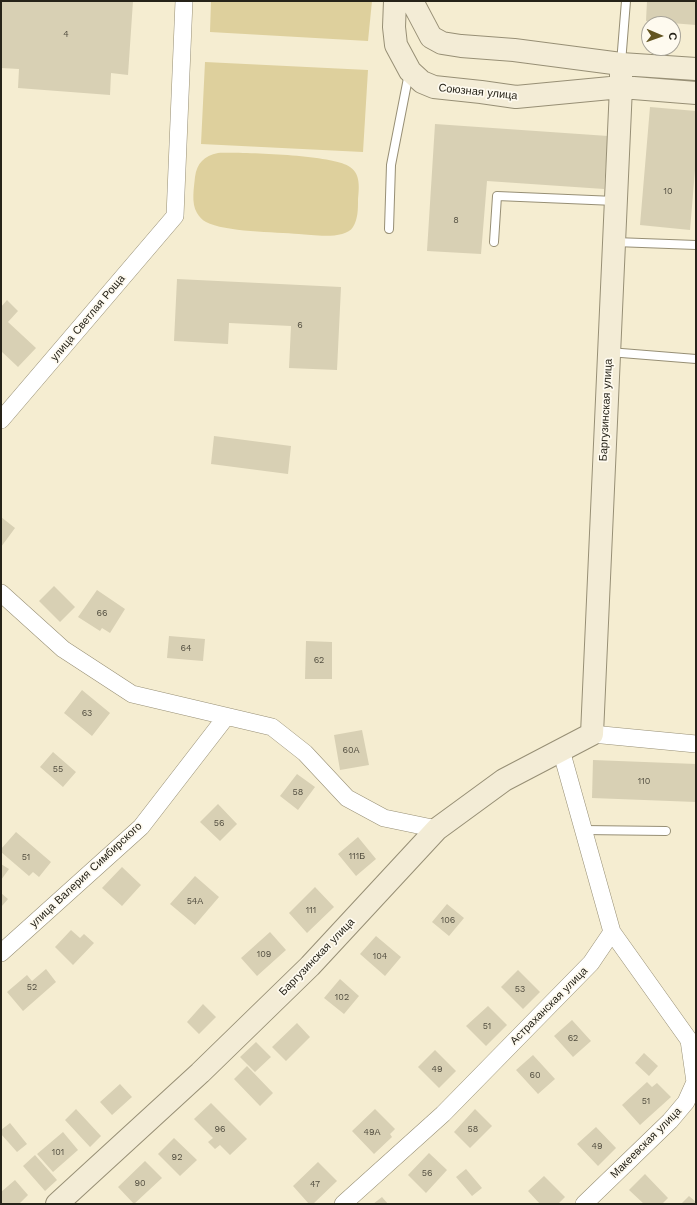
<!DOCTYPE html>
<html>
<head>
<meta charset="utf-8">
<style>
	body { margin:0 }
	#map { position:relative; width:697px; height:1205px; overflow:hidden; background:#f5edd1; font-family:"Work Sans",sans-serif }
	canvas { display:block }
	.frame { position:absolute; inset:0; border:2px solid #262319; pointer-events:none }
	.north { position:absolute; left:641px; top:16px; width:40px; height:40px; box-sizing:border-box; background:#fefaef; border:1px solid #a8a499; border-radius:50%; rotate:92deg; font-size:11px; font-weight:700; line-height:16px; text-align:center; color:#262319 }
	.north::after { content:''; display:block; margin:auto; width:14px; height:18px; background:#635522; clip-path:polygon(50% 0,100% 100%,50% 72%,0 100%) }
</style>
</head>
<body>
<div id="map">
<canvas width="697" height="1205"></canvas>
<div class="frame"></div>
<div class="north">С</div>
</div>
<script>
const context = document.querySelector('canvas').getContext('2d');
context.lineJoin = 'round';
function fillPath(path, color) { context.fillStyle = color; context.fill(path, 'evenodd'); }
function trace(path, color, width, dash) { context.strokeStyle = color; context.lineWidth = width; context.lineCap = dash ? 'butt' : 'round'; context.setLineDash(dash || []); context.stroke(path); }
function label(font, color, halo, rows, align = 'center') {
  context.font = font + ' "Work Sans",sans-serif'; context.lineWidth = 3.5; context.setLineDash([]); context.textBaseline = 'middle'; context.strokeStyle = halo; context.fillStyle = color; for (const [text, x, y, turn = 0] of rows) {
    context.save(); context.translate(x, y); context.rotate((+turn || 0) * Math.PI / 180); context.textAlign = isNaN(turn) ? turn : align; if (halo) context.strokeText(text, 0, 0); context.fillText(text, 0, 0); context.restore();
  }
}
const green = new Path2D(`
	M211 1H372L368 41 210 32Z
	M205 62 368 70 363 152 201 144Z
	M218 153C241 152 335 155 350 167 361 174 359 189 358 200 358 209 358 219 353 227 345 240 313 235 299 234 275 232 225 232 206 222 202 220 199 216 197 213 191 203 194 188 195 177 197 163 204 156 218 153Z`);
const building = new Path2D(`
	M1 1H133L128 75 111 73 110 95 18 88 19 69 1 68Z
	M647 1H696V25L646 21Z
	M650 107 696 111V158L690 230 640 225Z
	M435 124 608 136 604 189 487 181 481 254 427 251Z
	M177 279 341 287 337 370 289 368 291 326 229 323 228 344 174 341Z
	M7 300 18 311 8 322 36 348 18 367 1 351V307Z
	M214 436 291 446 288 474 211 464Z
	M1 517 15 528 1 547Z
	M54 586 75 607 60 622 39 601Z
	M97 590 125 609 110 633 102 628 100 631 78 617Z
	M169 636 205 639 203 661 167 658Z
	M306 641 332 642V679H305Z
	M82 690 110 713 92 736 64 713Z
	M362 730 369 765 340 770 334 735Z
	M53 752 76 772 63 787 40 767Z
	M593 760 696 764V802L592 798Z
	M297 774 315 787 298 810 280 796Z
	M218 804 237 824 220 841 200 822Z
	M16 832 51 862 39 877 33 872 29 876 1 852V849Z
	M358 837 376 859 356 876 338 854Z
	M1 864 9 869 1 880Z
	M122 867 141 885 122 906 102 888Z
	M195 876 219 897 195 925 170 904Z
	M315 887 334 907 307 933 289 913Z
	M1 893 8 899 1 907Z
	M447 904 464 918 449 936 432 922Z
	M71 930 80 938 84 934 94 943 73 965 55 947Z
	M270 932 286 950 257 976 241 958Z
	M376 936 401 957 385 976 360 954Z
	M46 969 56 982 23 1011 7 992 27 975 32 981Z
	M518 970 540 992 523 1009 501 987Z
	M340 979 359 996 344 1014 324 998Z
	M203 1004 216 1017 199 1034 187 1022Z
	M488 1006 507 1025 486 1046 466 1026Z
	M572 1020 591 1041 573 1057 554 1036Z
	M297 1023 310 1037 286 1061 272 1047Z
	M256 1042 271 1057 255 1072 240 1057Z
	M435 1050 456 1071 439 1088 418 1067Z
	M644 1053 658 1066 649 1076 635 1063Z
	M533 1055 555 1079 538 1094 516 1070Z
	M247 1066 273 1093 260 1106 234 1079Z
	M647 1082 652 1087 657 1083 671 1097 640 1125 622 1105Z
	M120 1084 132 1097 112 1115 100 1102Z
	M211 1103 247 1139 230 1155 220 1145 215 1149 208 1142 213 1138 194 1119Z
	M76 1109 101 1136 90 1147 65 1120Z
	M375 1109 395 1129 390 1134 392 1137 374 1154 352 1131Z
	M475 1109 492 1126 470 1148 454 1132Z
	M10 1123 27 1144 17 1152 1 1134V1130Z
	M596 1127 616 1148 598 1166 577 1144Z
	M63 1132 78 1150 53 1172 37 1154Z
	M174 1138 197 1160 180 1176 158 1154Z
	M429 1153 447 1170 426 1193 408 1175Z
	M35 1155 57 1180 45 1191 23 1166Z
	M145 1161 162 1178 134 1204 118 1187Z
	M318 1162 337 1181 313 1204H309L293 1186Z
	M466 1169 482 1188 472 1196 456 1177Z
	M645 1174 668 1198 662 1204H644L629 1190Z
	M544 1176 565 1197 558 1204H540L528 1191Z
	M15 1180 28 1195 19 1204H1V1192Z
	M689 1196 696 1202V1204H681Z
	M382 1197 388 1204H373Z`);
const lane = new Path2D(`
	M621 63 626 1
	M389 229 391 165 409 73
	M494 242 497 196 615 201
	M615 242 696 245
	M609 352 696 359
	M583 830 666 831`);
const street = new Path2D(`
	M1 420 175 216 184 1
	M1 593 63 649 132 694 272 727 305 753 347 798 384 818 437 829
	M592 734 696 744
	M1 953 141 827 226 717
	M343 1204 443 1114 591 963 612 932 561 750
	M584 1204 670 1121 686 1102 695 1082 689 1040 612 932`);
const secondary = new Path2D(`
	M395 1 394 27 396 45 410 71 422 82 434 87 481 92 516 97 621 87 696 93
	M412 1 431 37 442 43 461 46 514 50 621 64 696 69
	M57 1204 200 1073 310 966 437 829 504 780 592 734 621 87V64`);
const numberNames = [
	["4",66,34],
	["10",668,191],
	["8",456,220],
	["6",300,325],
	["66",102,613],
	["64",186,648],
	["62",319,660],
	["63",87,713],
	["60А",351,750],
	["55",58,769],
	["110",644,781],
	["58",298,792],
	["56",219,823],
	["111Б",357,856],
	["51",26,857],
	["54А",195,901],
	["111",311,910],
	["106",448,920],
	["109",264,954],
	["104",380,956],
	["52",32,987],
	["53",520,989],
	["102",342,997],
	["51",487,1026],
	["62",573,1038],
	["49",437,1069],
	["60",535,1075],
	["51",646,1101],
	["96",220,1129],
	["58",473,1129],
	["49А",372,1132],
	["49",597,1146],
	["101",58,1152],
	["92",177,1157],
	["56",427,1173],
	["90",140,1183],
	["47",315,1184]
];
const streetNames = [
	["Союзная улица",478,92,6],
	["улица Светлая Роща",88,318,-50],
	["Баргузинская улица",606,410,-87],
	["улица Валерия Симбирского",86,875,-43],
	["Баргузинская улица",317,957,-46],
	["Астраханская улица",549,1006,-45],
	["Макеевская улица",646,1143,-45]
];
fillPath(green, '#ded09d');
fillPath(building, '#d8d0b4');
trace(lane, '#978f75', 10);
trace(street, '#978f75', 18);
trace(secondary, '#978f75', 24);
trace(lane, '#fff', 8);
trace(street, '#fff', 17);
trace(secondary, '#f3ecd6', 22);
label('9px', '#524e40', null, numberNames);
label('11px', '#262319', '#fefaef', streetNames);
</script>
</body>
</html>
